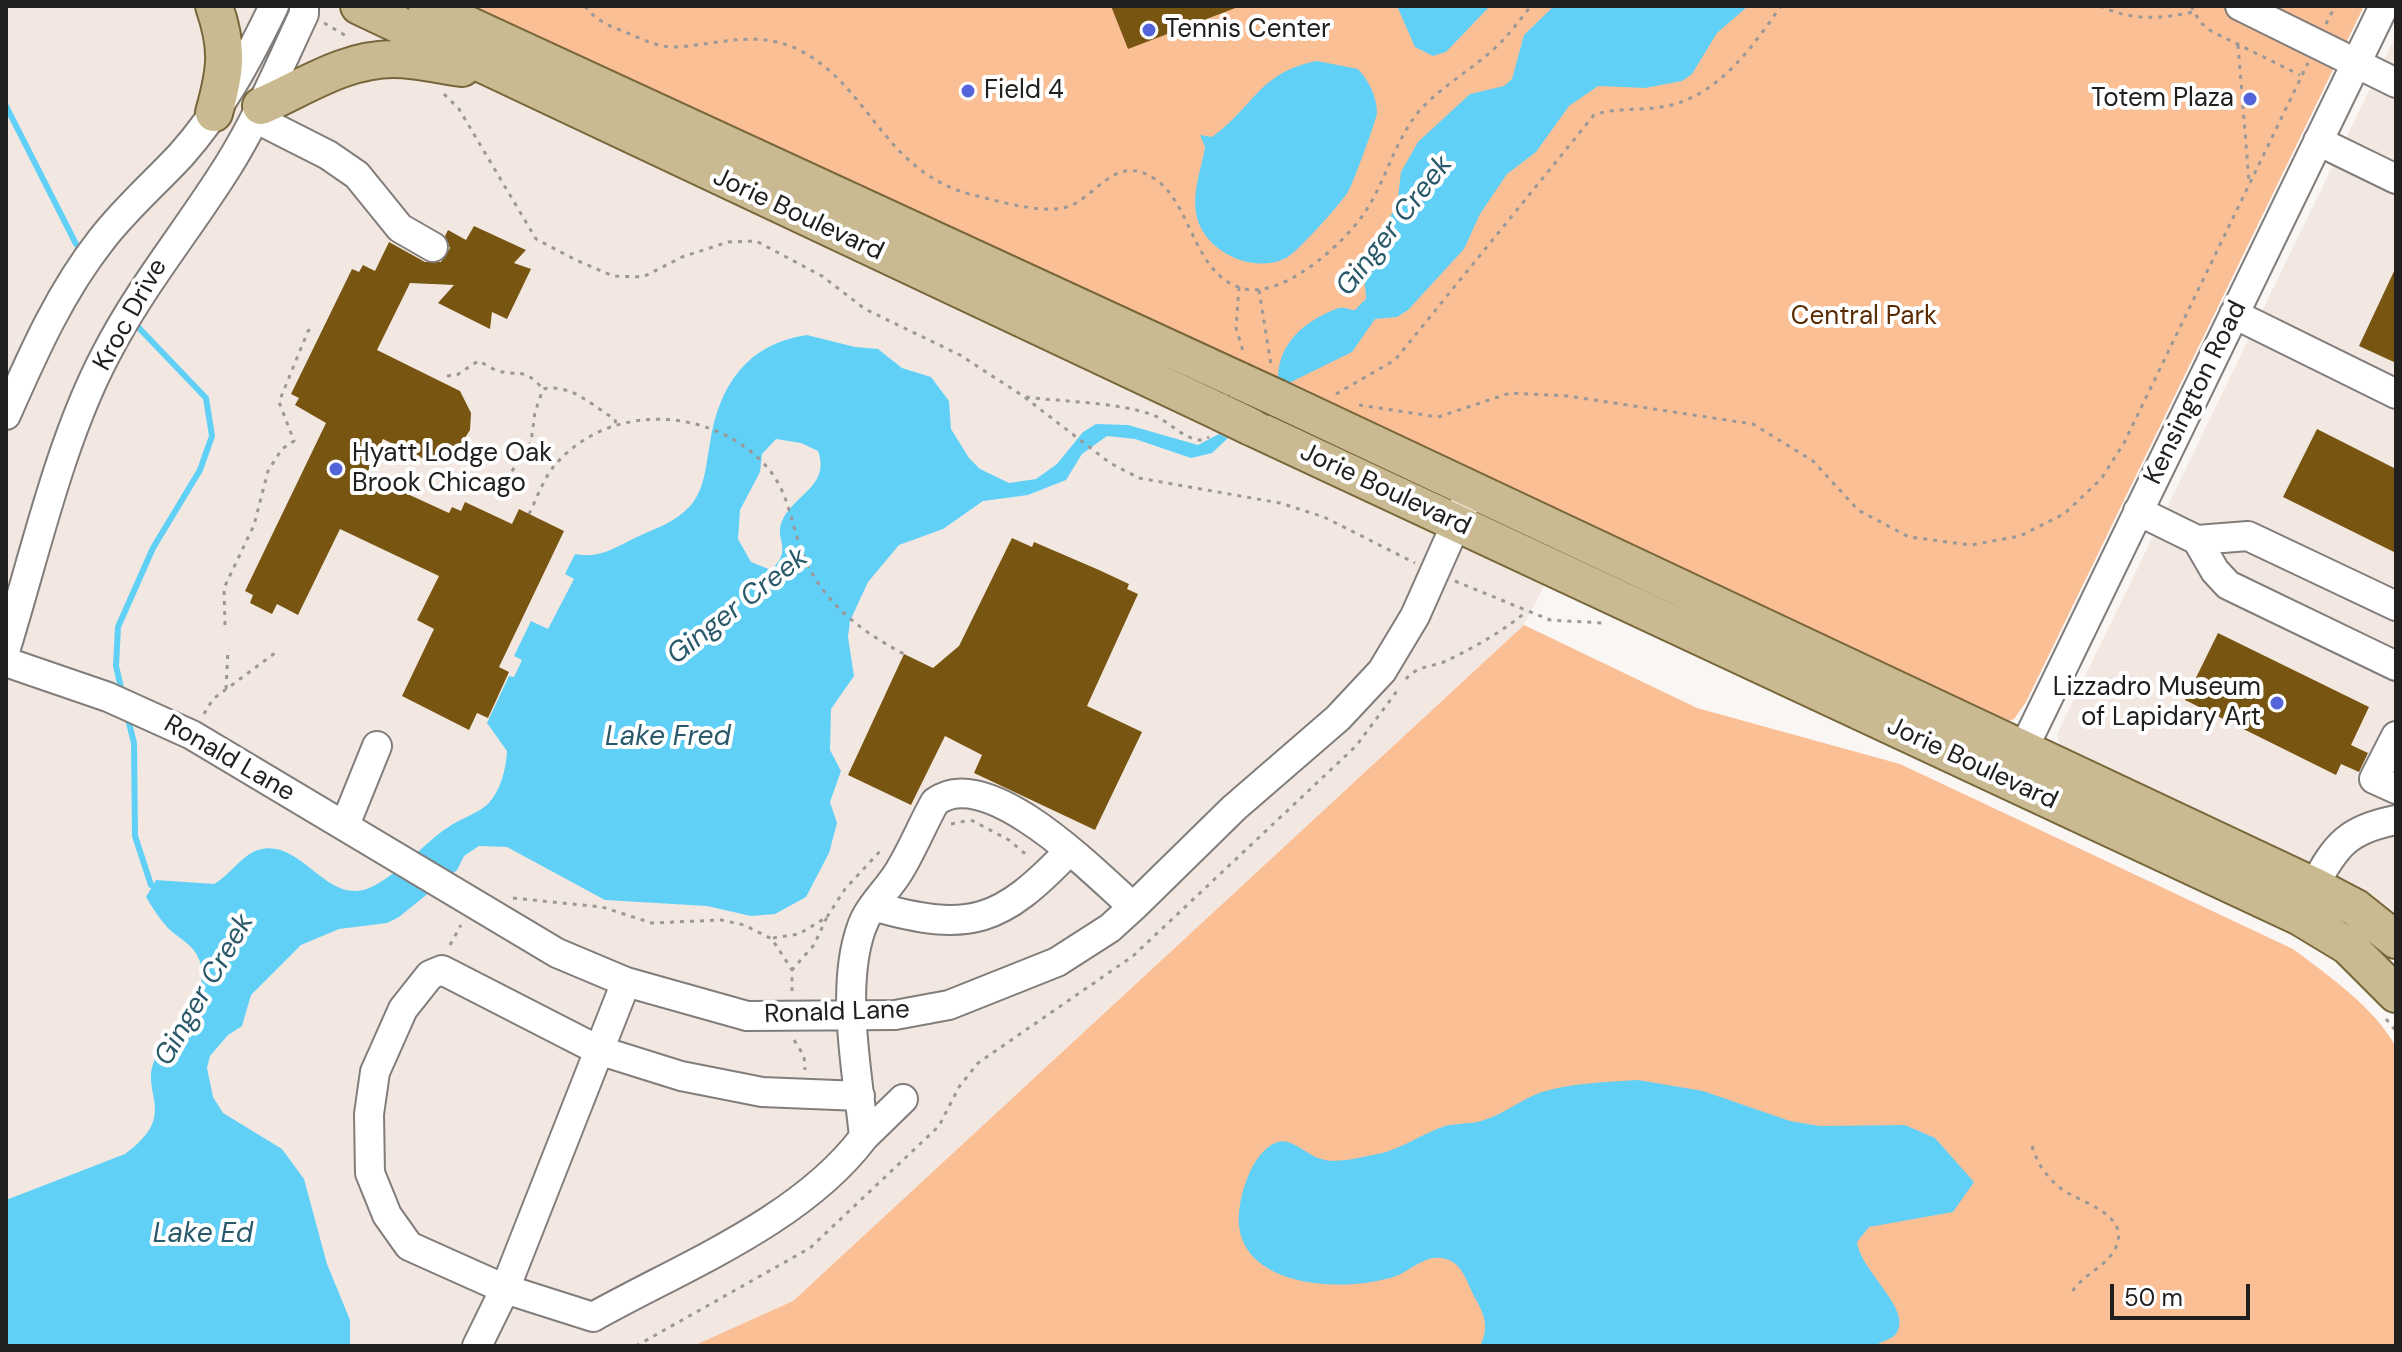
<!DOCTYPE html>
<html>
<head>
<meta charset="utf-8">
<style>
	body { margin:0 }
	#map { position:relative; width:2402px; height:1352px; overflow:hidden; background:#faf6f4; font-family:"DM Sans",sans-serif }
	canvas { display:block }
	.frame { position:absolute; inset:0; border:8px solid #21201f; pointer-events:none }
	.scale { position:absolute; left:2110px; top:1284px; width:140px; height:36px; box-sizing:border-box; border:4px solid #21201f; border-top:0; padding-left:10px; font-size:24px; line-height:28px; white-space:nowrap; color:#21201f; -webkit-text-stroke:6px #fff; paint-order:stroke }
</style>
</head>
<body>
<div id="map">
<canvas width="2402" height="1352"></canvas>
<div class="frame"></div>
<div class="scale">50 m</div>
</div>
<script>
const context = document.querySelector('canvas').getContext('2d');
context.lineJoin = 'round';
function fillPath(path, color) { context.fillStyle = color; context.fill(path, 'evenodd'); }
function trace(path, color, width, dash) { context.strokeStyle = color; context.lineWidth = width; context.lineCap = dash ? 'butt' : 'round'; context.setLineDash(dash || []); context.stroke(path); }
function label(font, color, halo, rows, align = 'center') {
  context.font = font + ' "DM Sans",sans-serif'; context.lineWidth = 8; context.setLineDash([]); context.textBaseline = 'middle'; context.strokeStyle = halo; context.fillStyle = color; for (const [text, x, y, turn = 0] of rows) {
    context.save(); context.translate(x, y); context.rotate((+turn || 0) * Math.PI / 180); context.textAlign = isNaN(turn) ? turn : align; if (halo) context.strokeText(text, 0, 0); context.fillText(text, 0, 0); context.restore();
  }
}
const built = new Path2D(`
	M6 6H332L1547 580 1524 625 793 1301 693 1346H6Z
	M2396 35V925L2062 753 2057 734Z`);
const green = new Path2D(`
	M467 6H2364L2026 702 2014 719 2000 724Z
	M1524 625 1697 708 1900 764 2293 949C2329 976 2374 1007 2396 1047V1346H693L793 1301Z`);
const water = new Path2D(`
	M1397 6H1490L1446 52 1433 56 1415 47Z
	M1554 6H1748L1717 33 1692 74 1682 81 1645 88 1598 86 1569 106 1536 152 1507 174 1480 214 1464 249 1408 310 1397 317 1375 319 1352 352 1287 384 1278 379C1278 343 1305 321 1336 309 1345 305 1353 312 1362 311L1367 305 1362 259 1397 206 1401 172 1418 142 1470 94 1504 86 1512 79 1524 35Z
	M1317 61 1358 69C1369 81 1377 97 1377 113 1377 118 1352 187 1348 192 1341 203 1297 253 1286 258 1253 275 1202 251 1196 213 1193 188 1201 171 1205 147L1200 135 1212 137C1254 107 1259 72 1317 61Z
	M807 335 855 347 878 349 902 368 931 377 949 401 951 429 969 458 980 469 1009 483 1036 479 1057 464 1083 432 1096 424 1128 425 1198 445 1219 434 1228 438 1212 453 1191 458 1135 439 1107 436 1082 454 1066 480 1028 495 983 501 943 529 899 545 868 582 850 621 848 637 854 676 831 709 830 750 841 771 830 802 837 823 829 853 806 897 775 914 751 916 707 906 605 900 507 847 479 846 464 856 457 870 399 917 387 923 339 929 301 945 251 995 242 1026 228 1035 210 1056 207 1068 213 1097 223 1113 282 1149 304 1179 327 1264 350 1320V1346H6V1200L125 1154C184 1111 133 1091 159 1052 166 1042 180 1037 187 1027 198 1011 205 982 200 962 195 945 179 939 167 927 159 918 152 907 146 897L156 880 214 884C229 876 242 855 258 850 297 838 322 894 357 891 386 889 422 844 447 828 459 819 478 814 489 803 501 789 506 769 507 751L487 723 509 676 514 677 522 660 514 656 531 621 548 629 574 579 565 574 575 554C601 559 615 547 637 537 656 528 676 522 690 506 705 490 706 464 710 443 719 385 747 344 807 335ZM776 439 801 443 818 451C830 485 797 493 783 519 772 539 795 548 771 570L751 562 738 539 740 510 760 472 762 454Z
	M1638 1080 1703 1091 1790 1121 1820 1126 1905 1125 1935 1138 1974 1182 1953 1212 1869 1227 1857 1242C1860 1271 1914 1310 1896 1334 1892 1339 1880 1342 1874 1346H1480C1490 1326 1484 1314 1474 1296 1467 1282 1462 1263 1446 1259 1426 1253 1412 1270 1396 1276 1341 1295 1225 1287 1240 1205 1243 1185 1254 1153 1275 1143 1290 1136 1304 1153 1318 1158 1337 1165 1359 1157 1378 1154 1402 1149 1423 1133 1445 1126 1457 1123 1470 1124 1481 1121 1503 1115 1521 1099 1542 1092 1572 1083 1606 1082 1638 1080Z`);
const stream = new Path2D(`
	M6 106 76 244
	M1353 316 1370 299
	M122 692 116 666 118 627 153 548 200 470 212 436 206 398 138 327
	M127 715 134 743 135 836 151 885`);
const building = new Path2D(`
	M1111 6H1237L1238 7 1128 49Z
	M474 226 526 250 514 263 531 269 507 319 492 312 490 329 438 303 454 285 410 283 377 350 460 391 471 413 470 430 459 447 440 458H422L383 439 366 475 449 513 452 507 461 511 465 502 512 524 519 509 564 531 499 667 509 672 488 718 477 713 469 730 402 696 434 629 417 620 439 576 340 529 298 615 277 604 272 614 250 603 253 595 245 591 326 423 295 405 299 398 291 394 352 269 359 272 363 265 375 271 389 242 425 262H441L450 248 445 236 448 230 466 240Z
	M2396 267V363L2359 346Z
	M2317 429 2396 469V553L2283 497Z
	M1012 538 1032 547 1034 542 1099 570 1129 584 1127 589 1138 594 1087 706 1142 732 1095 830 974 773 982 755 945 736 911 805 848 775 904 654 933 668 959 646Z
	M2218 633 2369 707 2351 745 2368 753 2359 772 2341 764 2336 775 2185 700Z`);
const path = new Path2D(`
	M585 6C595 20 609 26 625 32 642 39 659 48 677 47 719 44 757 30 797 49 870 84 882 172 973 195 999 201 1037 213 1063 208 1096 201 1113 151 1155 179 1192 204 1193 273 1241 288 1281 301 1345 243 1365 212 1387 179 1394 141 1420 110 1442 86 1471 70 1495 48 1509 35 1519 21 1531 6
	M2100 6C2132 21 2159 19 2193 12
	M2191 6 2200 22 2211 31 2300 75
	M324 23 348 37
	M2326 24 2335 6
	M2238 45 2249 181
	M444 94 459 109 536 239 576 260 613 276 643 277 682 257 728 242 756 241 822 276 865 309 960 355 1023 396 1110 463 1139 478 1280 503 1324 517 1415 563
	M1239 287 1236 328 1243 351
	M1259 290 1271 365
	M447 376 457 375 478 361C484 363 490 368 496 370 518 378 522 365 543 389
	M1336 394 1395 360 1594 115C1616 107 1638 111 1661 107 1716 99 1751 49 1781 6
	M1026 397C1064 402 1118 402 1153 415 1171 422 1184 441 1204 440L1209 437
	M1359 405 1438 417 1510 393 1568 396 1753 424 1813 461 1858 510 1909 537 1971 545 2020 536 2064 514 2101 479 2124 443 2308 63
	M501 488 531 442 535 412 543 389C571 383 592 406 615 419L616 426
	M529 514C536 500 542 483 551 470 603 402 710 404 766 466 785 487 789 511 797 537 814 595 853 627 904 654
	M1455 581 1550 620 1603 623
	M225 625 224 588 254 525 268 471 282 449 294 441 279 402 308 331 314 326
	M1406 679C1416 666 1432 667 1446 661 1475 647 1502 632 1527 611
	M226 689 228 649
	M204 714 213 699 279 650
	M971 820 1009 840 1029 857
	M951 824 970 820
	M513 898 602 907 652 923 721 920 744 925 772 939 792 970V991
	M827 917 845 889 883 848
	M773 938 799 934 827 917 814 945 792 970
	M450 945 461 925
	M2386 1019 2396 1031
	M794 1040 804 1056 805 1070
	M2032 1146C2037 1163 2046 1176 2059 1187 2078 1203 2133 1213 2115 1249 2105 1268 2083 1274 2072 1292
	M636 1346 810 1248 939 1126 959 1087 978 1063 1133 956 1356 746 1397 691`);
const minor = new Path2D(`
	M2240 6 2396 83
	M255 118 328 155 357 175 400 228 433 247
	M2318 141 2396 179
	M2234 314 2396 394
	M6 415C33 354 60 292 102 239 126 208 155 183 181 155 221 110 248 60 274 6
	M2138 511 2197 540 2248 536 2396 606
	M2197 540 2215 571 2228 585 2396 666
	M6 648C35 554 60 441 106 354 141 286 188 230 228 166 258 118 280 65 304 14V6
	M6 662 108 697 192 735 557 953 626 982 747 1016 895 1015 949 1005 1057 962 1110 928 1133 907 1234 808 1338 718 1382 671 1415 616 1464 506
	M2396 736 2374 779 2396 789
	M2015 766 2384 6
	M345 825 377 746
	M2314 886C2336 844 2349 829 2396 820
	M873 906C971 934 1001 922 1069 851
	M860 1096 762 1092 681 1076 598 1050 442 970 430 975 403 1009 375 1072 369 1114 370 1173 387 1215 409 1246 505 1289 593 1317C682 1267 801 1221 864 1137 858 1075 840 990 861 929 868 907 886 892 898 873 912 851 922 825 935 802 987 762 1095 873 1133 907
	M864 1137 903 1099
	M477 1346 505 1289 626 982`);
const major = new Path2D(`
	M214 6C229 49 226 70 214 113
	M359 6 1220 412
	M427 6 1240 381
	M261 106C305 87 344 59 394 59 416 59 440 65 462 68
	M1277 398 2314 886 2356 908 2396 940
	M1251 427 2300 917 2348 946 2396 994`);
const majorBridge = new Path2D(`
	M1240 381 1277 398
	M1220 412 1251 427`);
const markers = [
	[1149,30,8,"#5363d9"],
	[968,91,8,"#5363d9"],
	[2250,99,8,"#5363d9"],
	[336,469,8,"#5363d9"],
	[2277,703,8,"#5363d9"]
];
const poiNames = [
	["Tennis Center",1165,30],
	["Field 4",984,91],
	["Totem Plaza",2234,99,"right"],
	["Hyatt Lodge Oak",352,454],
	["Brook Chicago",352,484],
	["Lizzadro Museum",2261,688,"right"],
	["of Lapidary Art",2261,718,"right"]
];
const streetNames = [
	["Jorie Boulevard",798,215,25],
	["Kroc Drive",131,315,-61],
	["Kensington Road",2196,393,-64],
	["Jorie Boulevard",1385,490,25],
	["Ronald Lane",229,759,30],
	["Jorie Boulevard",1972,764,25],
	["Ronald Lane",837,1013,-2]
];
const parkNames = [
	["Central Park",1864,317]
];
const waterNames = [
	["Ginger Creek",1395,226,-52],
	["Ginger Creek",738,607,-38],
	["Lake Fred",668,738],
	["Ginger Creek",205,990,-60],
	["Lake Ed",203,1235]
];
fillPath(built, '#f3e8e1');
fillPath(green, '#fbbf96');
fillPath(water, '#61d0f7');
trace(stream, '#61d0f7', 6);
fillPath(building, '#785612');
trace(minor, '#817d7b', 32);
trace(major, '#776639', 40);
trace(path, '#9b9997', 3, [4, 6]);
trace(minor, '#fff', 28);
trace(major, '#caba91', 36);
trace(majorBridge, '#776639', 40, []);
trace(majorBridge, '#caba91', 36);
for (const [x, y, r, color] of markers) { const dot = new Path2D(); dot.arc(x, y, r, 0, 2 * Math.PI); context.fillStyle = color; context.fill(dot); trace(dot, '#fff', 3); }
label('26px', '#21201f', '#fff', poiNames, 'left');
label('26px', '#21201f', '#fff', streetNames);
label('26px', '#5a2a00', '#fff', parkNames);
label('italic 28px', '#2a596a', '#fff', waterNames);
</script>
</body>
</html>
